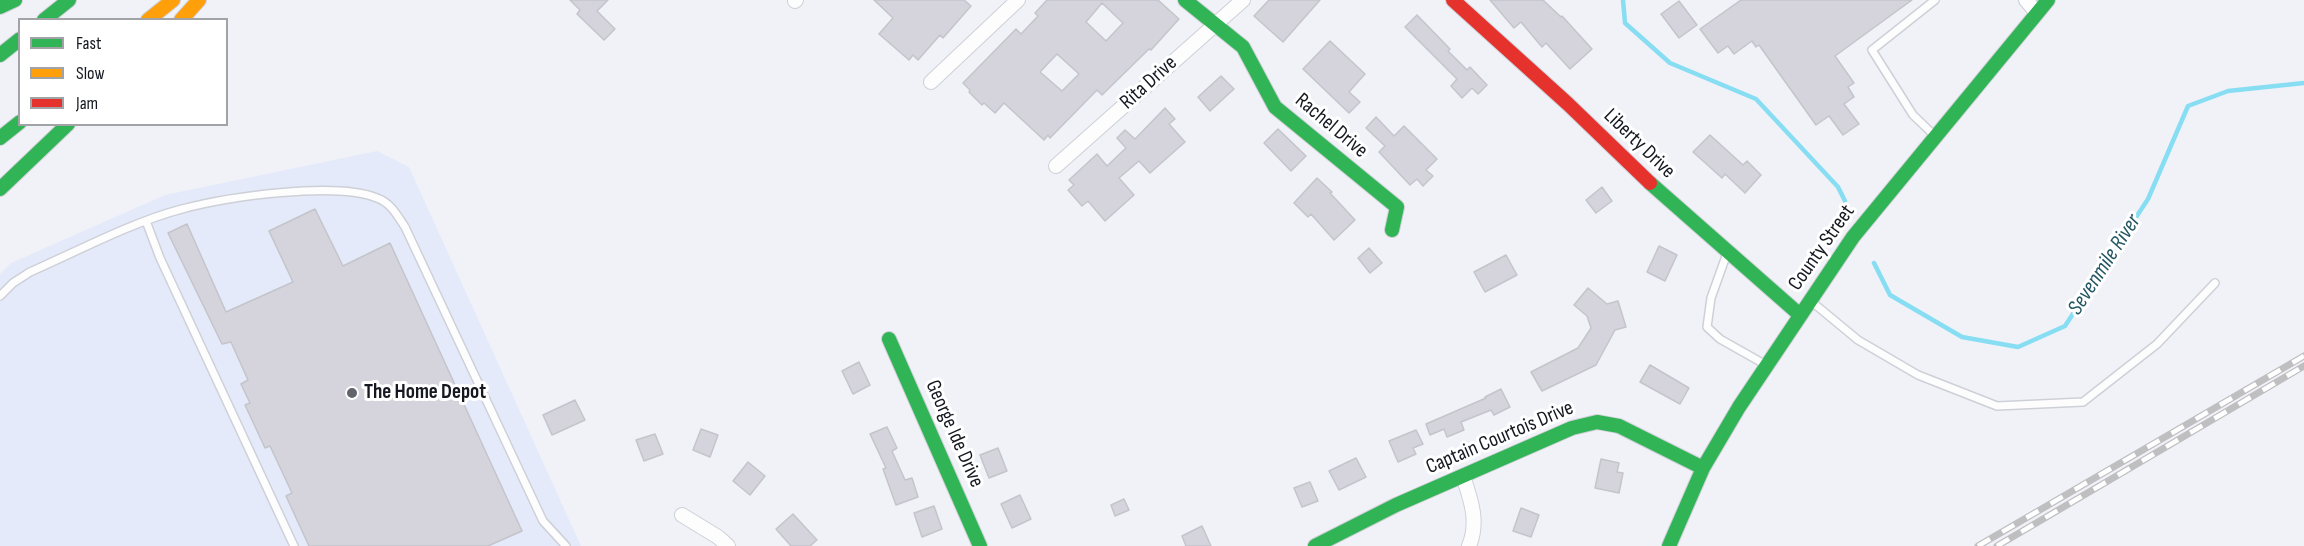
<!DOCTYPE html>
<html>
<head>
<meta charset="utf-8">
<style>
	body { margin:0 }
	#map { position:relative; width:2304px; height:546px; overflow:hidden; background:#f1f2f8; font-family:"Sofia Sans Condensed",sans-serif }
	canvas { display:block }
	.legend { position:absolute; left:18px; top:18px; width:210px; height:108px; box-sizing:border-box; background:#fff; border:2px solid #a1a3a6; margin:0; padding:8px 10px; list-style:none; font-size:18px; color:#151820 }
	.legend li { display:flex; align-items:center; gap:12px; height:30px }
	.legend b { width:30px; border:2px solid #a1a3a6 }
</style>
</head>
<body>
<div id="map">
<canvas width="2304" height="546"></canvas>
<ul class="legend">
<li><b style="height:8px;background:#30b455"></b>Fast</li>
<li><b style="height:8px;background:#ff9f0a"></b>Slow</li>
<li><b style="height:8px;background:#e5322d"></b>Jam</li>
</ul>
</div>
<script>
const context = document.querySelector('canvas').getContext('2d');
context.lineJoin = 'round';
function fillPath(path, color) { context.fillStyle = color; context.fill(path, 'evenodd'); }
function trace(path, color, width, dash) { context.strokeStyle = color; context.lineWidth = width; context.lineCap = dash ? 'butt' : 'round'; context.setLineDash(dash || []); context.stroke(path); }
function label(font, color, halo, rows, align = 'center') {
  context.font = font + ' "Sofia Sans Condensed",sans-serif'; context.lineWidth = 6; context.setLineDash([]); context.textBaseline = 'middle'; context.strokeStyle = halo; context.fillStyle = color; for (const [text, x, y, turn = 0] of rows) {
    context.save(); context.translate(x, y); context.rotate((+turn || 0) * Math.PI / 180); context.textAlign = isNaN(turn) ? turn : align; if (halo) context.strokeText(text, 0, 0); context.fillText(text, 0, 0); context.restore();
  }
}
const built = new Path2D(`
	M377 151 409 167 581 546H0V274L11 263 165 195Z`);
const stream = new Path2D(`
	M1623 0 1625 23 1670 63 1756 99 1838 187 1845 201
	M1874 263 1890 295 1962 337 2018 347 2065 326 2148 199 2188 106 2228 91 2304 83`);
const building = new Path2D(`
	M570 0H608L597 11 615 29 604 40 577 14 580 10Z
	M874 0H964L971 6 943 38 940 35 918 60 913 55 909 60 879 34 893 18Z
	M1047 0H1158L1179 19 1151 50 1149 49 1102 95 1097 90 1050 138 1048 135 1044 140 1004 103 995 113 984 103 982 105 969 92 970 90 963 83 1016 29 1021 34 1038 16 1035 13ZM1102 3 1123 23 1106 41 1086 22ZM1057 54 1079 74 1062 91 1040 72Z
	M1269 0H1320L1283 42 1254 16Z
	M1490 0H1543L1561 17 1562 16 1592 49 1570 69 1546 43 1542 47 1521 22 1514 28Z
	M1741 0H1912L1835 56 1854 83 1848 87 1854 97 1844 104 1859 124 1843 135 1829 116 1816 125 1759 45 1756 47 1752 41 1734 54 1728 46 1718 53 1700 29Z
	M1679 1 1697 25 1679 38 1661 14Z
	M1417 15 1450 49 1448 51 1467 70 1470 67 1487 85 1478 94 1472 88 1462 98 1451 86 1457 79 1405 27Z
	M1330 41 1365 74 1349 92 1360 102 1349 113 1303 69Z
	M1221 76 1234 89 1210 111 1198 97Z
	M1165 108 1175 119 1169 124 1185 142 1150 173 1139 161 1119 178 1134 195 1105 221 1088 201 1082 206 1068 190 1074 185 1069 180 1097 154 1107 166 1126 148 1117 138 1125 130 1135 139Z
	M1376 117 1394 136 1404 126 1437 159 1426 170 1433 176 1423 186 1417 179 1410 185 1379 152 1385 146 1366 128Z
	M1278 129 1306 156 1291 171 1264 143Z
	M1710 135 1743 165 1747 161 1761 175 1745 193 1725 174 1722 178 1693 152Z
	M1317 178 1332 192 1330 193 1355 220 1334 240 1311 214 1308 217 1294 203Z
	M1602 187 1612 201 1596 213 1586 200Z
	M315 209 343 266 390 243 522 531 488 546H309L286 496 292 493 270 446 265 448 245 405 250 403 241 384 248 380 231 342 222 344 168 233 187 224 226 312 293 282 269 231Z
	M1659 246 1677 255 1665 281 1647 272Z
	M1369 248 1382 263 1370 273 1358 258Z
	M1506 255 1517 275 1485 292 1474 272Z
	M1588 288 1607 304 1618 301 1626 327 1615 330 1596 365 1542 391 1531 372 1578 348 1591 328 1587 316 1574 305Z
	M859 362 870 385 853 394 842 371Z
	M1650 365 1689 388 1680 404 1640 382Z
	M1501 389 1510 407 1494 415 1491 410 1461 422 1464 430 1447 437 1444 429 1430 435 1426 424 1486 398 1485 397Z
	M575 400 585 420 552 435 543 415Z
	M887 427 897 448 892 451 905 480 912 478 918 497 896 505 883 469 886 468 870 434Z
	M701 429 718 435 710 457 693 450Z
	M1416 430 1423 444 1413 448 1416 454 1398 462 1389 441Z
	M655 434 663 454 644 461 636 440Z
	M998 448 1007 471 989 478 980 455Z
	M1356 458 1366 477 1339 490 1329 471Z
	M1601 459 1619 463 1617 472 1623 473 1619 493 1595 488Z
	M748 462 765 476 750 495 733 481Z
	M1310 482 1318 501 1302 507 1294 488Z
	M1020 495 1031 519 1012 528 1001 504Z
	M1124 499 1129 510 1115 516 1111 505Z
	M934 506 942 529 922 537 914 513Z
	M1521 508 1539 515 1531 537 1513 531Z
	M793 514 817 540 810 546H791L776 529Z
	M1202 526 1211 546H1186L1182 536Z`);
const lane = new Path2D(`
	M1935 0 1872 50 1913 115 1935 136
	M146 221 160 258 294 546
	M1726 256 1711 298 1707 327 1720 339 1766 365
	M0 296 13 283 30 272C78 251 132 222 182 209 227 197 335 181 377 198 391 203 397 215 405 227L543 521 566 546
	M1812 302 1858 340 1918 375 1997 406 2083 402 2157 344 2215 283`);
const street = new Path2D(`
	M2026 0 2037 13
	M795 1 796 0
	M931 82 1018 0
	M1056 166 1243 0
	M1463 476C1471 500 1479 522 1469 546
	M682 515 718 537 728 546`);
const fast = new Path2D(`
	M1185 0 1243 47 1275 107 1397 207 1392 230
	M0 7 15 0
	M44 20 69 0
	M0 55 20 39
	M0 138 20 122
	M1650 183 1800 315
	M0 189 68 124
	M889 339 980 546
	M1315 546 1396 505 1572 428 1597 422 1619 426 1703 468
	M1669 546 1703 468 1739 407 1853 237 2048 0`);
const slow = new Path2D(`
	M148 20 173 0
	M181 20 199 0`);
const jam = new Path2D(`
	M1453 0 1568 104 1650 183`);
const rail = new Path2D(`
	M1978 546 2304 356
	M1997 546 2304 366`);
const markers = [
	[352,393,6,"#62646c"]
];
const streetNames = [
	["Rita Drive",1149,83,-42],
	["Rachel Drive",1331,126,40],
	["Liberty Drive",1639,144,44],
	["County Street",1822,248,-55],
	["George Ide Drive",954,434,66],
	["Captain Courtois Drive",1500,438,-23]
];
const poiNames = [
	["The Home Depot",364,393]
];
const waterNames = [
	["Sevenmile River",2105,265,-57]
];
fillPath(built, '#e4eafa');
trace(stream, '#87ddf2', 4.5);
fillPath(building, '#d5d4dc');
trace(building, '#c4c4cb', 1.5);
trace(lane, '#ced0d7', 10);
trace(street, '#ced0d7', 16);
trace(fast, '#ced0d7', 16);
trace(slow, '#ced0d7', 16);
trace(jam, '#ced0d7', 16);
trace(lane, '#fdfdfe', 7);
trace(street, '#fdfdfe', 14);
trace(fast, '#30b455', 14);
trace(slow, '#ff9f0a', 14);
trace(jam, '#e5322d', 14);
trace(rail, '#bfbfc1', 7);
trace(rail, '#fff', 4.5, [14]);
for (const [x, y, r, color] of markers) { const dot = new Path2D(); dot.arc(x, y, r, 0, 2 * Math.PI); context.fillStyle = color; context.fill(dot); trace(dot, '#fff', 2); }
label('21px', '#151820', '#fff', streetNames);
label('bold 21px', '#151820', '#fff', poiNames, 'left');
label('italic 22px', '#235762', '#fff', waterNames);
</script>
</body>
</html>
